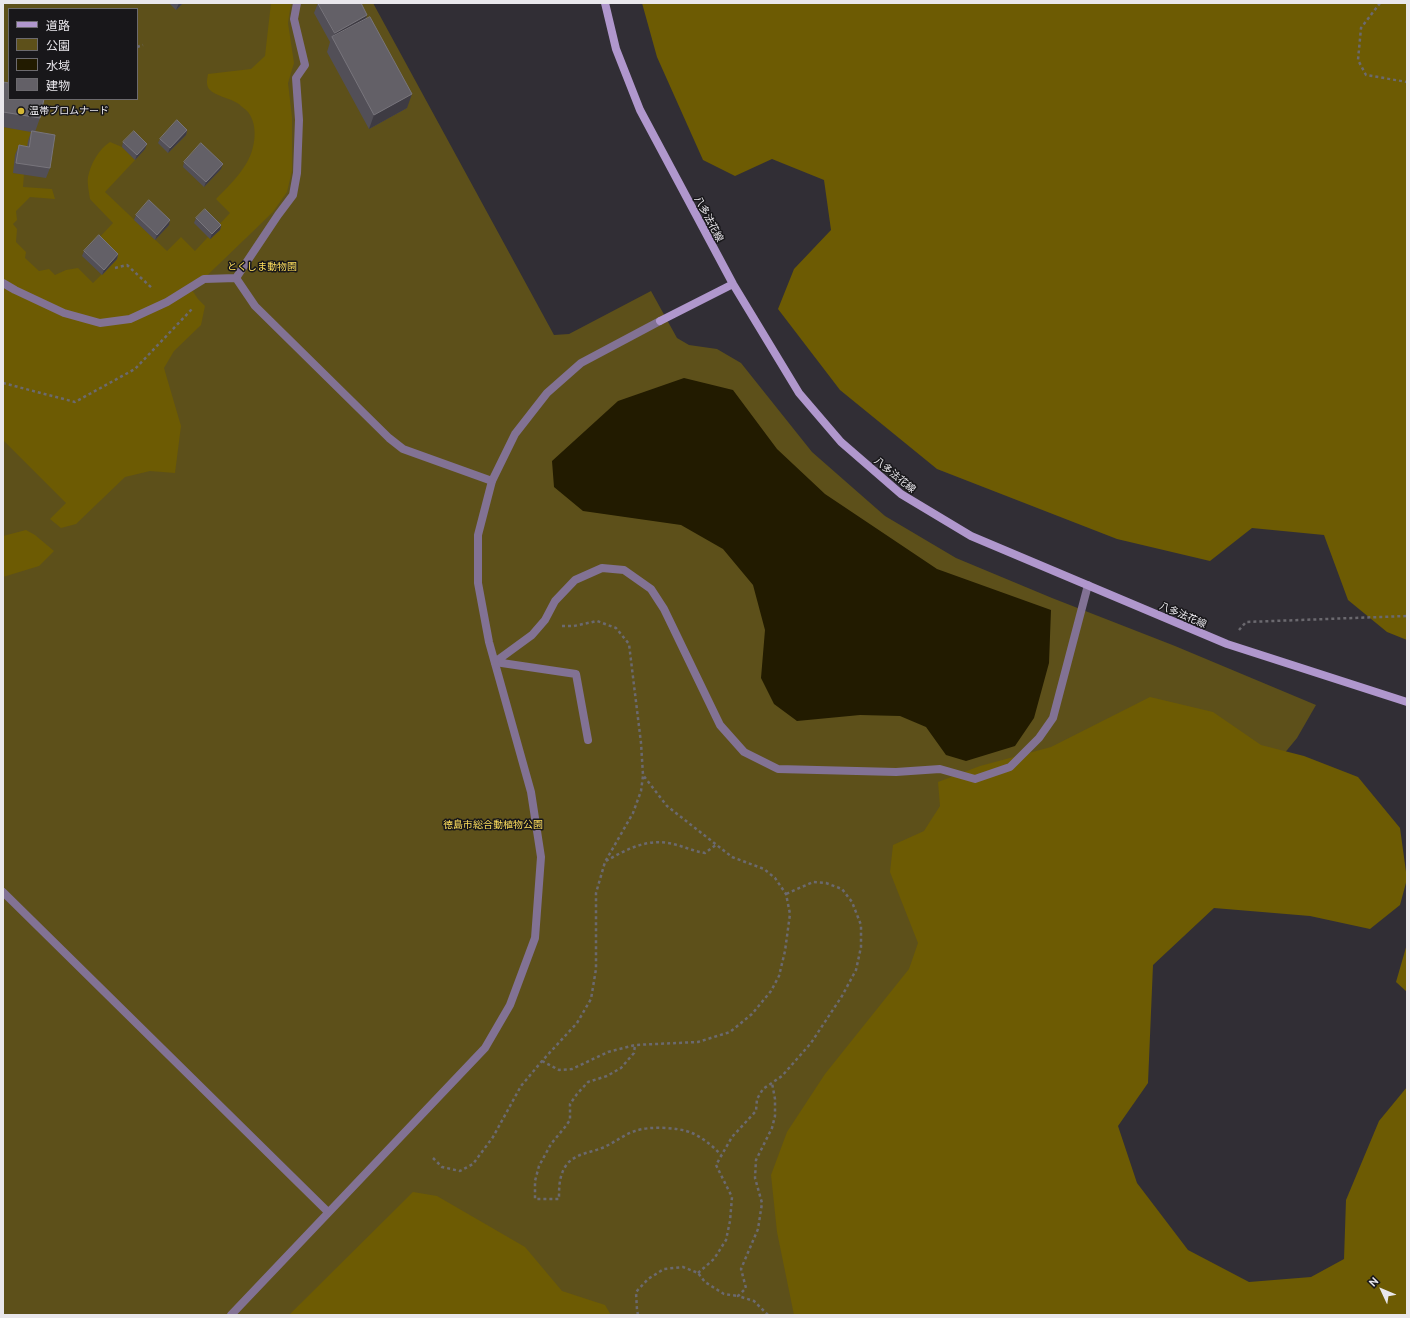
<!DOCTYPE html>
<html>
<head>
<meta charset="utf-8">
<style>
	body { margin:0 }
	#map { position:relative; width:1410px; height:1318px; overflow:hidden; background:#312e35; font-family:Ubuntu,"Noto Sans JP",sans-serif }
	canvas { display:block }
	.frame { position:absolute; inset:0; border:4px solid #e9e7ec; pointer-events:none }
	.legend { position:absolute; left:8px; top:8px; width:130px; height:92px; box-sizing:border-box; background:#18171a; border:1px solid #6c6a6e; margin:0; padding:5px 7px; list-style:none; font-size:12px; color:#e9e7ec }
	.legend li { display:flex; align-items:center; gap:8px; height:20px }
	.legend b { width:20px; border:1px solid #6c6a6e }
	.north { position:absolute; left:1362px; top:1270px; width:40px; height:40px; -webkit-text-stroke:3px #18171a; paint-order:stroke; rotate:314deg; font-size:11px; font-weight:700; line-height:16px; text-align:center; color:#e9e7ec }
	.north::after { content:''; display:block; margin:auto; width:14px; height:18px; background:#e9e7ec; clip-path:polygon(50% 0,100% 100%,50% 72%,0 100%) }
</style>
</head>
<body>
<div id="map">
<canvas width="1410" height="1318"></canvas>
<div class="frame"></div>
<ul class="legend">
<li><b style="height:5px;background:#b097cd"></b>道路</li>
<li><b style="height:11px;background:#5d501a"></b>公園</li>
<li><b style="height:11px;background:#221b00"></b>水域</li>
<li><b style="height:11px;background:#636067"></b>建物</li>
</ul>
<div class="north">N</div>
</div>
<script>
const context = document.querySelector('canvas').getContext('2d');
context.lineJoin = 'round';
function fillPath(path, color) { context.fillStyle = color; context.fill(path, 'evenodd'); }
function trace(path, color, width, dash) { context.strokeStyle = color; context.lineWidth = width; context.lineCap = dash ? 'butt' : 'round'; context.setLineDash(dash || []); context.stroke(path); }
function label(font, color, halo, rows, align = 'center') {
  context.font = font + ' Ubuntu,"Noto Sans JP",sans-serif'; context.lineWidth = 3; context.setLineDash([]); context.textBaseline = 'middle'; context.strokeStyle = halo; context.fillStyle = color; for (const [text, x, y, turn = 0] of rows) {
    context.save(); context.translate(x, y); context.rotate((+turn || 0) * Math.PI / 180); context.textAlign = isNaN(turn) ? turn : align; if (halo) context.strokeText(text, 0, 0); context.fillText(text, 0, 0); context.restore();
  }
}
const green = new Path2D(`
	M3 3H373L554 335 569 334 651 291 677 338 689 345 717 349 741 363 812 452 885 516 956 558 1052 598 1175 646 1316 705 1297 738 1283 755 1163 806 982 1315H3ZM9 9H137V99H9Z`);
const forest = new Path2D(`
	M271 3H291L288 23 294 63 288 83 292 117V171L287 192 273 212 192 290 198 299 205 306 201 325 174 351 164 368 181 426 175 473 150 471 125 477 76 524 61 528 50 519 66 503 3 440V127L35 132 26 157 13 173 24 174 23 187 52 189 55 199 30 197 16 211 17 220 13 224 17 229 16 242 26 252 25 258 39 271 49 269 55 275 66 270 78 268 93 283 108 268 97 240 113 223 90 199C89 192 87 183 88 177 91 163 99 149 110 142L122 147 135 160 105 192 167 251 181 237 195 251 208 237 211 239 219 230 217 227 230 213 216 199C227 188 238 177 246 164 255 150 259 126 248 112 246 109 241 107 239 104 230 98 215 96 209 89 206 84 207 80 208 74L251 69 265 56Z
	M642 3H1407V640L1387 632 1348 600 1324 535 1252 528 1210 561 1117 539 937 469 840 390 778 309 794 269 831 230 824 180 772 159 735 176 703 160 657 57Z
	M26 530 35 535 54 551 39 566 3 577V536Z
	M1150 697 1213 712 1261 745 1304 756 1358 777 1400 828 1407 879 1400 905 1370 929 1310 916 1214 908 1153 965 1148 1083 1118 1126 1137 1183 1188 1250 1249 1282 1311 1277 1344 1259 1346 1200 1379 1121 1407 1087V1315H794L777 1232 771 1175 787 1132 825 1074 909 969 918 943 890 872 893 845 924 831 940 806 938 782 980 766 1051 747Z
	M1407 944V992L1396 982Z
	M413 1192 437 1196 525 1247 562 1291 605 1305 611 1315H289Z`);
const water = new Path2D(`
	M684 378 733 390 777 449 825 494 937 569 1051 610 1049 663 1034 718 1015 746 966 761 946 755 926 727 900 716 860 715 797 721 774 704 761 678 765 630 753 585 723 549 681 525 583 511 554 487 552 461 618 401Z`);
const path = new Path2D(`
	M1380 3 1361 28 1358 60 1366 75 1407 82
	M137 47 143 45
	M115 268 127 265 153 289
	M3 383 75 402 135 369 192 309
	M562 626H574L597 621 616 628 629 644 641 743 643 775 667 806 732 857 764 869 775 878 786 894 790 914 785 951 779 976 771 991 752 1014 730 1032 698 1042 635 1045
	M1239 630 1246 622 1407 616
	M606 861C625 850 646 839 668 843 681 845 692 851 705 853L717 844
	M542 1061 559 1070 572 1069 608 1052 635 1045 634 1053 621 1068 607 1076 588 1082 577 1094 570 1104V1120L565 1127 551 1144 539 1166 535 1181V1199H559C559 1188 559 1177 565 1167 573 1154 589 1153 602 1148 614 1143 623 1135 635 1131 648 1126 679 1127 692 1133 703 1138 713 1146 721 1155
	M433 1158 442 1167 460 1171 473 1164 493 1137 521 1086 542 1061 577 1023 591 999 596 969V893L605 862 633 813 641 791 643 776
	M698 1273 714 1259 726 1240 730 1221 732 1197 716 1165 732 1137 756 1111 757 1099 763 1089 782 1076 811 1043 842 996 856 970 861 947V925L852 902 842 889 826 883 813 882 786 894
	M638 1315 637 1310 636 1292 648 1279 664 1269 683 1267 698 1273 705 1282 724 1294 738 1296
	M768 1315 754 1301 738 1296 746 1288 741 1269 758 1229 762 1203 755 1178 756 1160 772 1128 775 1116V1099L772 1083`);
const lane = new Path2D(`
	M236 278 255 306 389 438 403 449 492 481
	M3 283 15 290 64 313 100 323 130 319 167 302 204 279 236 278 278 215 293 195 297 173 299 120 296 78 305 65 294 19 297 3
	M588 740 576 674 495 662 532 635 545 620 555 601 575 580 602 568 624 570 651 589 664 609 720 725 744 752 778 769 896 772 940 769 975 779 1010 767 1039 738 1053 718 1088 585`);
const street = new Path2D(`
	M3 892 328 1212
	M231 1315 485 1048 510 1005 535 938 541 857 531 792 489 642 478 583V535L492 481 515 434 547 393 581 363 660 321`);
const secondary = new Path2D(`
	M605 3 616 49 640 110 733 284 799 393 841 442 901 494 971 536 1227 644 1407 702
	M660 321 733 284`);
const wall = new Path2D(`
	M162 3H183L176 10 170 4Z
	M318 3 366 19 407 108 369 129 327 52 330 42 314 13Z
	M3 82 40 118 35 132 50 168 46 178 13 173 15 155 19 145 27 147 28 141 31 132 3 127Z
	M187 130 186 135 168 153 158 143 160 139Z
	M123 142 145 149 135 160 122 147Z
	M184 162 221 169 204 187 183 167Z
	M136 215 169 225 155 240 134 220Z
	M196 218 221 225 220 230 210 239 194 223Z
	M84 251 118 254 117 259 102 275 82 256Z`);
const shadedWall = new Path2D(`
	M179 3H183L176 10Z
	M367 15 364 25 333 38 335 33Z
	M412 94 407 108 369 129 374 115Z
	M187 130 186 135 168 153 170 148Z
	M147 144 145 149 135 160 137 155Z
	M223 164 221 169 204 187 206 182Z
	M170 220 169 225 155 240 157 235Z
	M221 225 220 230 210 239 212 234Z
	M118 254 117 259 102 275 104 270Z`);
const building = new Path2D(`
	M318 3H361L367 15 335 33Z
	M370 17 412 94 374 115 332 37Z
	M3 82 9 83V99H44L40 118 3 112Z
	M177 120 187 130 170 148 160 139Z
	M32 131 55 135 50 168 16 163 19 145 29 147Z
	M134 131 147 144 137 155 123 142Z
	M201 143 223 164 206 182 184 162Z
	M149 200 170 220 157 235 136 215Z
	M205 209 221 225 212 234 196 218Z
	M99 235 118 254 104 270 84 251Z`);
const markers = [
	[21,111,4,"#d4b635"]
];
const poiNames = [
	["温帯ブロムナード",29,111]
];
const streetNames = [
	["八多法花線",709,219,62],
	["八多法花線",895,475,39],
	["八多法花線",1183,615,23]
];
const parkNames = [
	["とくしま動物園",262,267],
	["徳島市総合動植物公園",493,825]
];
fillPath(green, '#5d501a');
fillPath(forest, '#6d5b03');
fillPath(water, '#221b00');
trace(path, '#6b696f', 2.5, [3, 3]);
trace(lane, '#827294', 8);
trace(street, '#827294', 8);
trace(secondary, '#b097cd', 8);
fillPath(wall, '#524f57');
fillPath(shadedWall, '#3e3b43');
fillPath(building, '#636067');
trace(building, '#78757c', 1);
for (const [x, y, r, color] of markers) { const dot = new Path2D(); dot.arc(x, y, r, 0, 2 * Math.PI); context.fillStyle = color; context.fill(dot); trace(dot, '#18171a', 1.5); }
label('10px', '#e9e7ec', '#18171a', poiNames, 'left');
label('10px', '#e9e7ec', '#18171a', streetNames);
label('10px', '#ffdf5d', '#18171a', parkNames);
</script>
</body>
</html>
